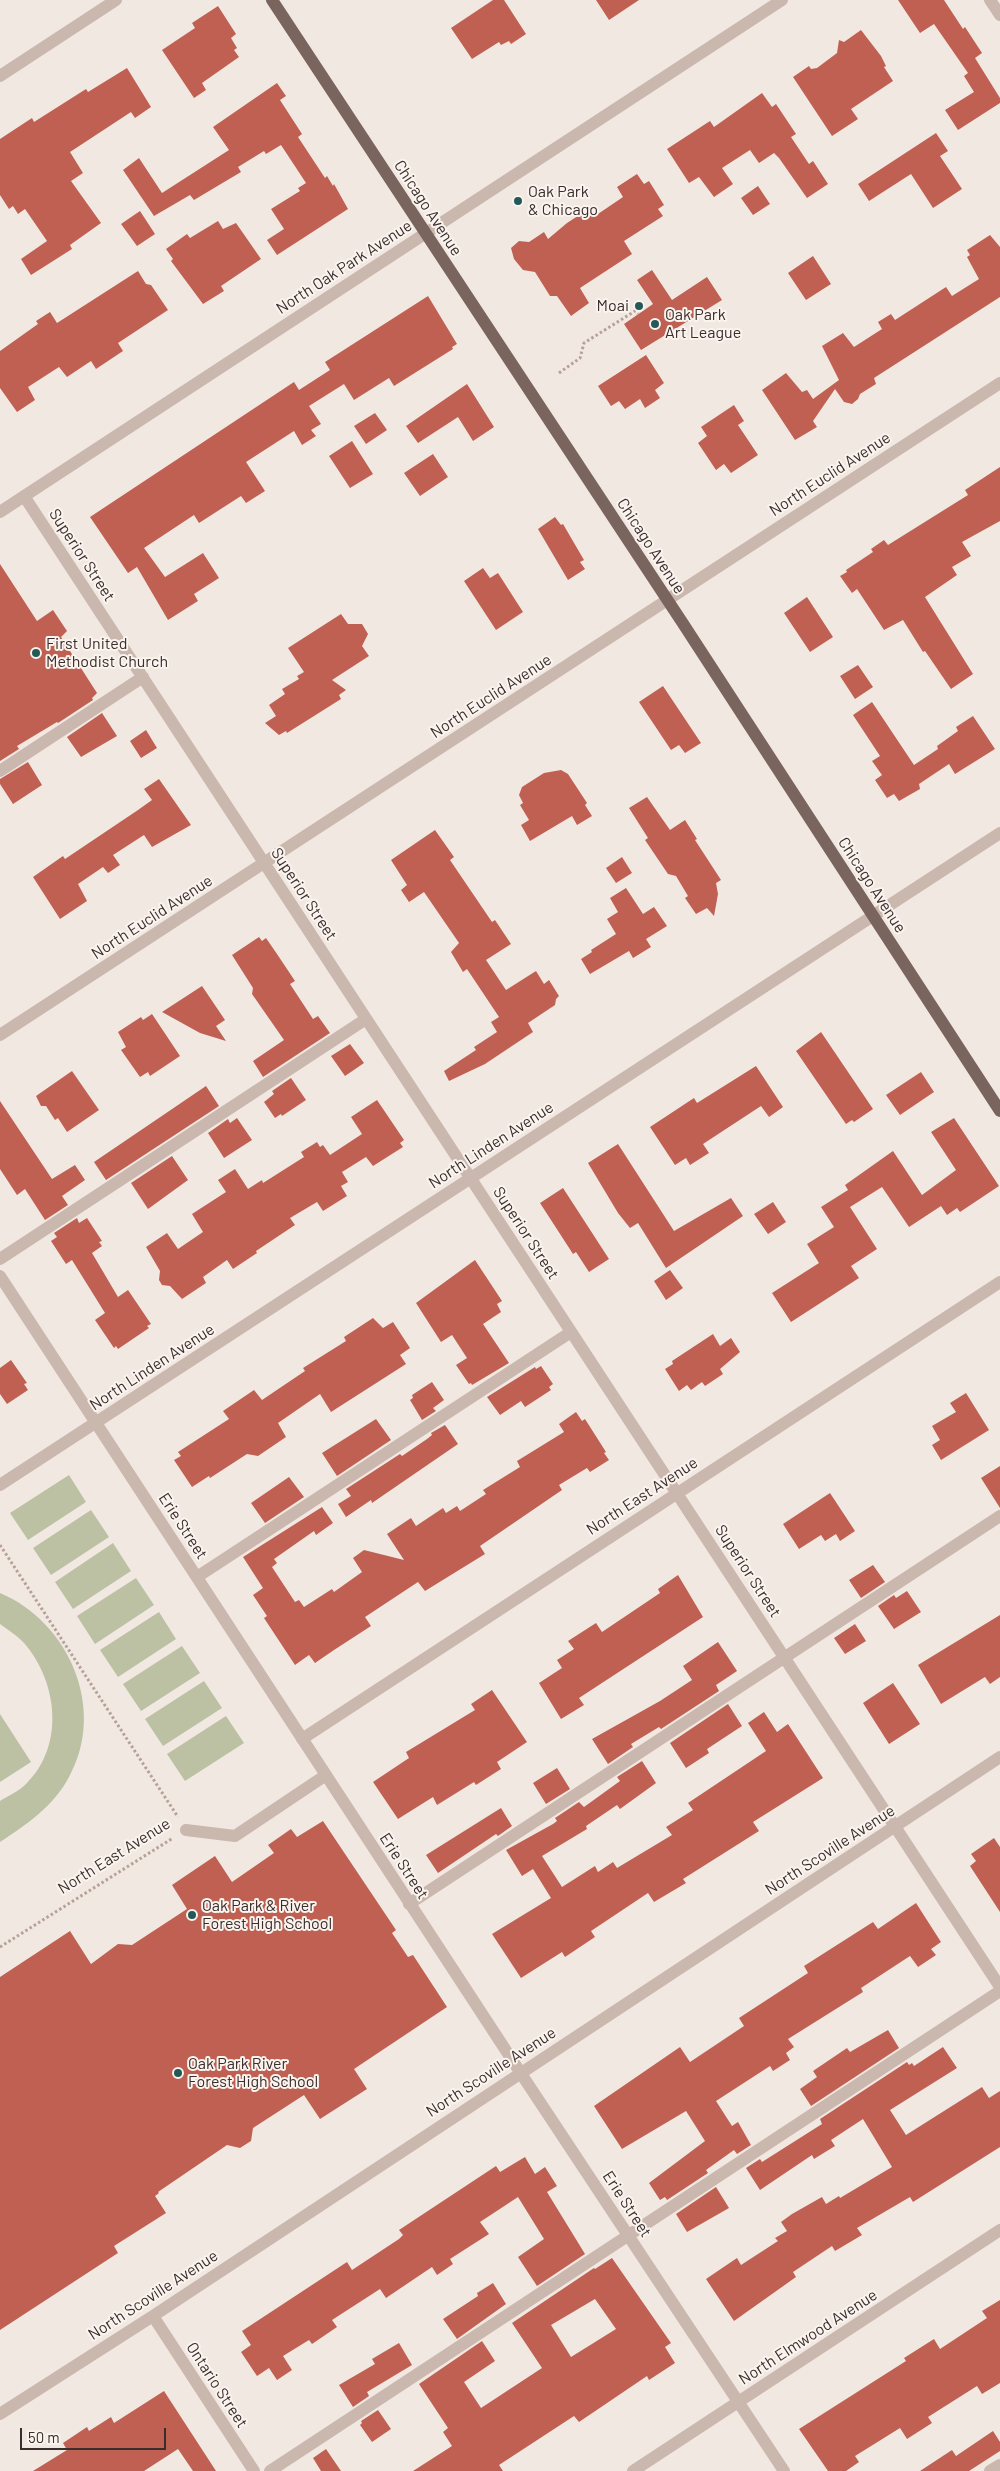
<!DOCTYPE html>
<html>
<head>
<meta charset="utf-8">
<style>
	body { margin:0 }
	#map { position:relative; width:1000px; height:2471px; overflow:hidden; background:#f2e8e2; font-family:Barlow,sans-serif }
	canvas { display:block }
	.scale { position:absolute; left:20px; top:2428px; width:146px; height:22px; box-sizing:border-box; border:2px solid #392e2c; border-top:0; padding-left:6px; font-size:15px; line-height:18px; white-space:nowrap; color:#392e2c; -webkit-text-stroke:4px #faf3ee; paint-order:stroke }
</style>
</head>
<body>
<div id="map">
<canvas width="1000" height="2471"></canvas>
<div class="scale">50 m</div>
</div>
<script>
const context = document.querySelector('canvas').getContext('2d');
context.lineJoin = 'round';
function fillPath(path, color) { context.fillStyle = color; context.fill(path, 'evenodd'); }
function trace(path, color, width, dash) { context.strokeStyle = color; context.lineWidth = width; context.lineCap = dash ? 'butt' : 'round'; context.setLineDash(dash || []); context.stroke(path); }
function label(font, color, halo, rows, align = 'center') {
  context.font = font + ' Barlow,sans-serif'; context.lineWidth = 4; context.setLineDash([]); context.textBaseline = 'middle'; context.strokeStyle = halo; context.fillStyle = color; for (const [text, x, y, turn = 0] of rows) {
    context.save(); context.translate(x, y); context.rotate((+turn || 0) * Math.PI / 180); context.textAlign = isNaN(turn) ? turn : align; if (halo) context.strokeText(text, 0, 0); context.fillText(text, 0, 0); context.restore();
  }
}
const green = new Path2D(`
	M69 1475 86 1502 28 1540 10 1513Z
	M91 1510 109 1537 51 1575 33 1548Z
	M113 1543 131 1571 73 1609 55 1582Z
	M136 1578 154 1605 95 1644 77 1616Z
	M0 1593C69 1622 107 1709 69 1777 53 1807 27 1824 0 1842V1801C8 1796 19 1791 26 1784 65 1746 58 1682 24 1643 18 1636 8 1630 0 1624Z
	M159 1612 176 1639 118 1677 100 1650Z
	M182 1646 200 1673 141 1711 123 1684Z
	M204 1681 222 1708 163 1746 145 1719Z
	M0 1714 31 1762 0 1782Z
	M226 1716 244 1743 185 1781 167 1754Z`);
const building = new Path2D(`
	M493 0H504L526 34 511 44 509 41 501 45 499 42 472 59 451 28Z
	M596 0H639L609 20Z
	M898 0H944L963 29 965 27 982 53 975 58 1000 98V103L958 130 945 110 974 92 964 76 968 73 934 24 920 33Z
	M218 6 236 34 231 38 237 48 234 50 239 57 202 83 206 90 194 98 162 50 195 28 192 23Z
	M861 30 881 56 886 66 884 67 893 81 851 109 858 119 832 136 793 77 809 66 811 69 817 68 837 53 839 40 844 42Z
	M127 68 151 107 135 118 131 112 70 152 83 173 71 181 101 223 70 245 72 249 31 275 21 259 47 241 25 209 18 214 13 206 9 209 0 195V139L32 118 34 122 86 89 88 92Z
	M277 83 286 96 280 100 302 134 298 137 325 178 327 176 333 186 334 184 348 209 277 255 267 240 284 229 271 209 300 191 298 188 306 183 281 145 266 154 264 151 238 167 241 172 194 200 190 195 154 216 123 170 139 158 162 193 229 150 213 127Z
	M762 93 772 107 776 104 796 134 791 137 809 164 813 161 828 184 807 198 779 158 774 153 759 163 750 150 722 168 733 184 714 197 699 177 689 183 667 149 710 121 714 127Z
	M936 133 948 151 940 156 962 189 933 208 911 174 869 201 858 184Z
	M637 174 644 184 649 181 664 205 658 209 663 216 624 241 632 254 580 288 589 303 571 316 557 296H550L535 272 523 270 514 259 511 248 519 241 529 242 544 232 548 239 567 223 590 208 595 216 623 197 617 187Z
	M758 186 770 204 753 215 741 198Z
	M140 211 155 234 137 246 121 224Z
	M218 221 223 229 236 223 261 259 221 286 224 291 203 304 171 261 173 259 166 249 187 234 190 238Z
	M990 235 1000 247V297L874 378 876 384 860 394 858 399 852 404 844 402 835 389 813 421 817 427 795 440 762 390 786 373 802 392 807 390 813 399 839 380 822 346 843 333 854 347 882 329 878 322 891 314 895 320 946 287 952 296 979 279 967 257 970 255 967 250Z
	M813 256 831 284 806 300 788 273Z
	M652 270 672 300 707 277 722 300 641 350 624 324 653 304 637 280Z
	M138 271 146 284 151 285 168 310 118 343 123 351 96 369 91 361 67 377 59 367 28 387 35 400 17 412 0 388V351L38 324 36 321 50 312 57 323Z
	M428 296 457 344 452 347 453 349 394 386 389 378 354 400 344 384 309 406 321 424 311 430 316 436 302 445 294 431 246 462 265 491 246 503 241 496 199 523 194 515 144 548 165 577 203 553 219 578 194 594 198 601 168 620 137 567 128 573 90 517 294 382 299 390 330 370 325 362Z
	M646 355 664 383 655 390 660 398 645 408 640 399 625 409 619 401 611 406 598 386Z
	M467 384 494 427 473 441 458 417 418 443 406 426Z
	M734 405 744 421 738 425 758 455 731 473 724 464 716 470 698 443 707 436 701 427Z
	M375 413 387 430 366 444 354 426Z
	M352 441 373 474 350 488 329 456Z
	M433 454 448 477 420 496 404 473Z
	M1000 467V521L962 542 971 556 952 567 957 575 925 597 973 674 951 689 925 651 923 652 903 620 884 630 857 589 852 593 840 576 847 572 846 570 873 552 871 549 884 540 888 545 968 495 965 490Z
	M555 517 561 525 563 524 584 560 580 562 585 569 568 580 538 529Z
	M0 564 37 621 53 610 67 631 61 637 97 693 92 698 93 700 58 723 57 722 17 746 19 749 0 761Z
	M483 568 490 578 498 573 523 612 496 630 464 581Z
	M807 597 833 637 810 652 784 613Z
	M341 614 348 624H362L368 634 362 646 369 656 332 680 346 690 339 695 341 699 287 733 286 731 279 735 265 723 276 716 269 705 285 694 282 689 299 679 297 676 304 672 288 648Z
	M858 665 873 687 855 699 840 676Z
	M663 686 701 743 685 753 679 745 671 750 639 702Z
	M872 702 914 765 938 749 937 746 958 731 956 727 973 716 995 749 955 774 949 764 919 784 920 789 899 801 894 794 887 798 875 780 882 775 872 761 880 756 853 715Z
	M102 713 117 736 81 757 67 737Z
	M146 730 157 748 141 758 130 741Z
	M28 762 42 785 13 804 0 784V779Z
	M561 770 568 774 587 803 585 805 592 816 577 825 572 816 530 841 521 825 529 820 520 805 523 803 519 795 522 787 544 773Z
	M159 779 191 825 152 847 144 835 113 855 120 865 108 873 103 867 78 884 87 901 60 919 33 877 63 856 65 859 138 810 152 800 144 789Z
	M647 797 670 830 685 820 697 839 695 840 721 880 716 883 718 894 714 916 707 908 696 914 685 898 688 896 676 876 668 874 645 840 648 838 629 808Z
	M435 830 454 857 450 860 492 922 495 920 511 944 486 960 506 990 536 971 544 984 549 980 559 996 556 999 555 1005 528 1023 533 1032 485 1064 449 1081 444 1071 476 1050 474 1047 497 1032 491 1022 499 1017 467 969 463 972 451 952 459 943 424 892 409 902 401 890 407 885 391 860Z
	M622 857 632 873 616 883 606 868Z
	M626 888 643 914 654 907 667 926 646 939 651 947 633 958 629 951 590 974 581 959 592 952 591 950 616 934 607 919 618 912 610 898Z
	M259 937 262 941 266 938 277 954 295 981 290 984 313 1019 318 1016 330 1033 263 1077 253 1061 284 1040 252 994 253 988 232 955Z
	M202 986 225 1020 216 1026 226 1041 200 1033 162 1012Z
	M152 1014 180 1056 150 1076 148 1072 140 1077 121 1050 126 1047 118 1032 141 1017 143 1020Z
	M821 1032 873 1109 854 1122 852 1120 846 1124 796 1051Z
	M350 1044 364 1063 345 1076 331 1056Z
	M756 1066 783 1107 769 1117 761 1106 703 1144 709 1153 690 1165 686 1158 675 1165 650 1127 694 1098 697 1103Z
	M72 1071 99 1110 67 1132 58 1118 55 1120 46 1106H41L36 1096Z
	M921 1072 934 1092 900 1115 886 1095Z
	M291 1078 306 1100 282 1116 281 1114 275 1118 264 1102 274 1094 272 1091Z
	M206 1086 219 1106 106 1180 94 1162Z
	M377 1100 404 1140 400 1143 403 1147 373 1166 366 1157 342 1172 348 1182 341 1186 347 1196 323 1211 317 1202 290 1218 295 1225 256 1251 257 1253 233 1269 227 1260 203 1277 206 1283 182 1299 170 1286 162 1285 159 1280 160 1271 146 1247 167 1233 178 1249 203 1232 192 1214 226 1192 218 1180 235 1169 248 1189 262 1180 263 1183 304 1157 301 1152 317 1142 320 1147 323 1145 330 1155 362 1134 351 1117Z
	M0 1101 52 1179 75 1165 85 1180 62 1196 68 1205 45 1220 25 1189 17 1195 0 1169Z
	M237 1118 252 1140 224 1158 208 1133 228 1119 230 1123Z
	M954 1118 999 1186 960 1212 957 1208 947 1215 941 1206 909 1227 882 1187 850 1207 877 1249 851 1266 859 1278 791 1322 772 1293 819 1263 807 1244 834 1227 821 1207 848 1190 845 1185 893 1151 922 1195 956 1170 931 1132Z
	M618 1144 674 1231 731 1198 743 1216 666 1268 638 1223 630 1228 618 1213 588 1163Z
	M172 1156 188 1180 148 1209 131 1183Z
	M563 1188 609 1259 589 1272 576 1252 573 1254 540 1203Z
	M773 1202 786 1222 768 1234 754 1214Z
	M77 1218 79 1223 87 1218 102 1241 99 1242 102 1246 92 1253 118 1297 128 1290 151 1324 147 1326 149 1328 118 1349 116 1346 114 1348 95 1320 105 1313 72 1260 66 1264 51 1241 57 1237 54 1233Z
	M475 1260 502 1301 497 1304 501 1312 483 1324 509 1363 472 1385 471 1383 469 1384 456 1365 467 1358 452 1335 441 1342 416 1303Z
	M670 1270 683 1288 666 1300 654 1281Z
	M373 1318 383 1328 393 1322 410 1348 400 1355 406 1364 331 1412 320 1394 278 1423 286 1437 258 1456 247 1454 210 1478 209 1476 192 1487 174 1460 181 1456 178 1452 229 1419 223 1411 254 1390 262 1400 305 1371 303 1368 346 1341 344 1337Z
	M713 1334 720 1346 731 1338 740 1352 720 1369 723 1374 705 1386 702 1382 691 1390 687 1385 679 1391 665 1369 673 1364 672 1361Z
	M11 1360 27 1383 24 1384 28 1390 7 1404 0 1394V1368Z
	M541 1366 553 1384 549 1387 551 1390 525 1407 521 1401 500 1415 487 1397 535 1367 536 1369Z
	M432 1382 444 1400 433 1408 436 1411 422 1420 410 1400 413 1398 412 1395Z
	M966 1393 989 1430 941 1460 932 1445 940 1440 932 1426 956 1412 950 1403Z
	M576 1412 582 1421 585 1419 606 1452 604 1453 609 1460 590 1472 587 1468 559 1485 562 1490 480 1546 485 1554 425 1591 418 1582 365 1617 371 1626 334 1650 315 1663 309 1655 295 1665 264 1618 267 1616 253 1595 263 1588 243 1557 322 1507 333 1523 316 1535 314 1531 274 1559 277 1563 272 1567 295 1602 299 1600 304 1607 332 1589 334 1592 362 1572 353 1558 364 1550 404 1560 387 1534 411 1518 416 1526 443 1508 446 1513 457 1506 460 1511 486 1494 483 1490 520 1467 517 1461 564 1432 559 1424Z
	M376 1419 391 1440 337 1476 322 1453Z
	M445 1425 458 1444 372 1503 371 1500 346 1517 338 1504 351 1496 346 1489 400 1454 402 1456 427 1439 432 1435 431 1433Z
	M1000 1466V1508L981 1478Z
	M289 1477 304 1497 265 1523 251 1503Z
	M830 1493 855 1531 840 1541 836 1534 825 1541 821 1535 799 1549 783 1524Z
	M873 1565 885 1582 861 1598 849 1580Z
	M678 1575 703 1617 579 1698 584 1705 561 1719 539 1683 562 1668 557 1660 574 1649 568 1641 596 1623 602 1632 660 1593 658 1589Z
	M907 1591 921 1612 894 1629 878 1606 894 1595 896 1598Z
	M1000 1615V1677L990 1684 985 1677 941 1704 918 1665Z
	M855 1624 866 1641 845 1654 834 1638Z
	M718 1642 737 1671 716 1685 719 1691 661 1729 659 1727 631 1744 633 1747 608 1764 592 1739 660 1701 692 1680 683 1666Z
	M893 1683 920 1724 889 1744 863 1703Z
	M492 1690 527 1742 497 1762 501 1769 476 1785 474 1782 437 1805 433 1797 398 1819 373 1782 409 1758 406 1752 475 1710 471 1704Z
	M728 1704 742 1726 707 1749 709 1753 686 1768 670 1743Z
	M764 1712 777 1732 788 1724 823 1778 753 1822 759 1831 683 1879 686 1883 654 1902 648 1893 591 1931 595 1937 565 1957 562 1952 521 1978 492 1934 551 1898 533 1869 522 1876 506 1850 553 1824 557 1821 555 1818 579 1802 584 1807 620 1781 617 1777 642 1761 656 1783 620 1809 617 1805 586 1826 587 1829 542 1856 562 1887 595 1866 598 1872 613 1862 617 1868 672 1835 666 1827 693 1810 688 1803 766 1751 748 1723Z
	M557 1768 570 1789 546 1804 533 1783Z
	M501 1808 512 1826 498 1836 496 1834 438 1873 426 1855Z
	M323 1821 396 1930 392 1933 408 1957 413 1955 447 2007 354 2069 367 2089 320 2119 304 2095 253 2128 251 2141 240 2148 227 2145 158 2192 159 2193 155 2196 166 2213 114 2246 118 2253 0 2330V1977L70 1931 91 1964 118 1944 132 1945 187 1909 172 1885 215 1856 232 1882 274 1853 268 1845 291 1829 297 1837Z
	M994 1838 1000 1847V1912L970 1866 976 1861 971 1854Z
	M916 1903 941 1942 931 1949 936 1955 918 1967 910 1956 861 1988 863 1992 788 2039 794 2047 786 2053 790 2060 773 2071 770 2066 716 2101 732 2126 738 2122 751 2145 737 2154 734 2150 706 2170 708 2173 667 2200 665 2197 660 2200 649 2183 705 2141 686 2111 622 2149 594 2106 680 2047 690 2062 744 2026 739 2018 808 1973 804 1966 873 1922 878 1929Z
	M888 2030 899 2048 811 2106 800 2089 817 2077 813 2071 847 2048 850 2052Z
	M943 2047 957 2068 890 2110 906 2135 982 2087 989 2098 1000 2091V2147L913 2202 910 2197 857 2228 862 2235 835 2251 832 2246 793 2272 796 2277 734 2321 706 2279 737 2258 741 2265 778 2241 775 2238 787 2231 781 2222 792 2214 822 2197 826 2204 839 2196 840 2198 892 2167 863 2119 831 2140 835 2146 814 2159 812 2155 760 2190 746 2168 760 2159 762 2162 822 2124 820 2119 907 2062 909 2065 912 2063 914 2066Z
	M525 2157 535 2174 545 2167 557 2186 547 2192 585 2254 537 2286 518 2257 544 2239 518 2197 480 2222 489 2234 450 2259 453 2264 437 2275 432 2267 386 2298 380 2289 332 2320 337 2327 312 2344 309 2340 283 2356 292 2370 277 2380 269 2368 257 2376 241 2352 251 2345 242 2331 347 2262 352 2270 399 2239 403 2235 399 2230 496 2166 500 2172Z
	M716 2187 729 2208 687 2232 676 2214Z
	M612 2258 671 2343 665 2347 675 2363 649 2380 647 2376 579 2422 574 2416 499 2465 503 2471H413L452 2446 443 2432 448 2428 419 2384 482 2341 495 2361 464 2382 481 2408 542 2368 512 2323 594 2268 595 2269ZM595 2299 616 2329 571 2357 551 2325Z
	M493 2283 506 2304 457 2339 443 2319 478 2296 477 2293Z
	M1000 2300V2383L982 2394 977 2386 928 2417 932 2423 907 2439 900 2428 855 2456 859 2462 846 2471H828L799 2429 906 2361 904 2358 934 2339 940 2349 987 2318 982 2311Z
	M399 2343 412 2365 367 2392 369 2396 353 2407 339 2385 375 2364 372 2359Z
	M164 2391 216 2471H193L178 2449 144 2471H33L67 2450 63 2443 87 2427 89 2431 111 2417 114 2423Z
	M378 2410 391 2429 372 2442 360 2425 362 2423 361 2421Z
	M993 2431 1000 2442V2451L969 2471H920L952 2450 956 2456Z
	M326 2449 341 2471H321L313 2458Z`);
const path = new Path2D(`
	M559 373 580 358 584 343 635 311 638 314
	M0 1545 178 1817
	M0 1947 173 1838`);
const minor = new Path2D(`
	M990 0 1000 15
	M0 76 116 0
	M24 496 1000 1987
	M0 512 782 0
	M0 771 143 677
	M0 1035 1000 383
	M0 1259 366 1019
	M0 1276 520 2072 784 2471
	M0 1485 1000 833
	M197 1577 571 1332
	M302 1739 1000 1282
	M186 1830 235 1836 326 1775
	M409 1904 1000 1516
	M153 2316 254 2471
	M0 2414 153 2316 1000 1757
	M270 2471 1000 1991
	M633 2471 1000 2230
	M990 2471 1000 2465`);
const major = new Path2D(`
	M272 0 682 622 1000 1111`);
const markers = [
	[518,201,5,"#235956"],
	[639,306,5,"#235956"],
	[655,324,5,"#235956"],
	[36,653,5,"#235956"],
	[192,1915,5,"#235956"],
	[178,2073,5,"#235956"]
];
const poiNames = [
	["Oak Park",528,192],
	["& Chicago",528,210],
	["Moai",629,306,"right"],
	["Oak Park",665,315],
	["Art League",665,333],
	["First United",46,644],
	["Methodist Church",46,662],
	["Oak Park & River",202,1906],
	["Forest High School",202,1924],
	["Oak Park River",188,2064],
	["Forest High School",188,2082]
];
const streetNames = [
	["Chicago Avenue",428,208,57],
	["North Oak Park Avenue",344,267,-33],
	["North Euclid Avenue",830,474,-33],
	["Chicago Avenue",651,546,57],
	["Superior Street",82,555,57],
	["North Euclid Avenue",491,696,-33],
	["Chicago Avenue",872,885,57],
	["Superior Street",304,894,57],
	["North Euclid Avenue",152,917,-33],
	["North Linden Avenue",491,1145,-33],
	["Superior Street",526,1233,57],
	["North Linden Avenue",152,1367,-33],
	["North East Avenue",642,1496,-33],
	["Erie Street",183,1526,57],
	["Superior Street",748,1571,57],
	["North Scoville Avenue",830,1850,-33],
	["North East Avenue",114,1856,-32],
	["Erie Street",404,1866,57],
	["North Scoville Avenue",491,2072,-33],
	["Erie Street",627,2204,57],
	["North Scoville Avenue",153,2295,-33],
	["North Elmwood Avenue",808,2337,-33],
	["Ontario Street",217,2385,57]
];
fillPath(green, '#bbc1a2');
fillPath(building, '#bf6053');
trace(path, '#b6a198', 3, [2.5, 2.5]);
trace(minor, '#cab7ae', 12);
trace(major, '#7a645e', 12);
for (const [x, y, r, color] of markers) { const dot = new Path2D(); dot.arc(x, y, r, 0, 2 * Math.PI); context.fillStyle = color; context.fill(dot); trace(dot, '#faf3ee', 2); }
label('16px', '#392e2c', '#faf3ee', poiNames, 'left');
label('16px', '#392e2c', '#faf3ee', streetNames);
</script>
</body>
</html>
